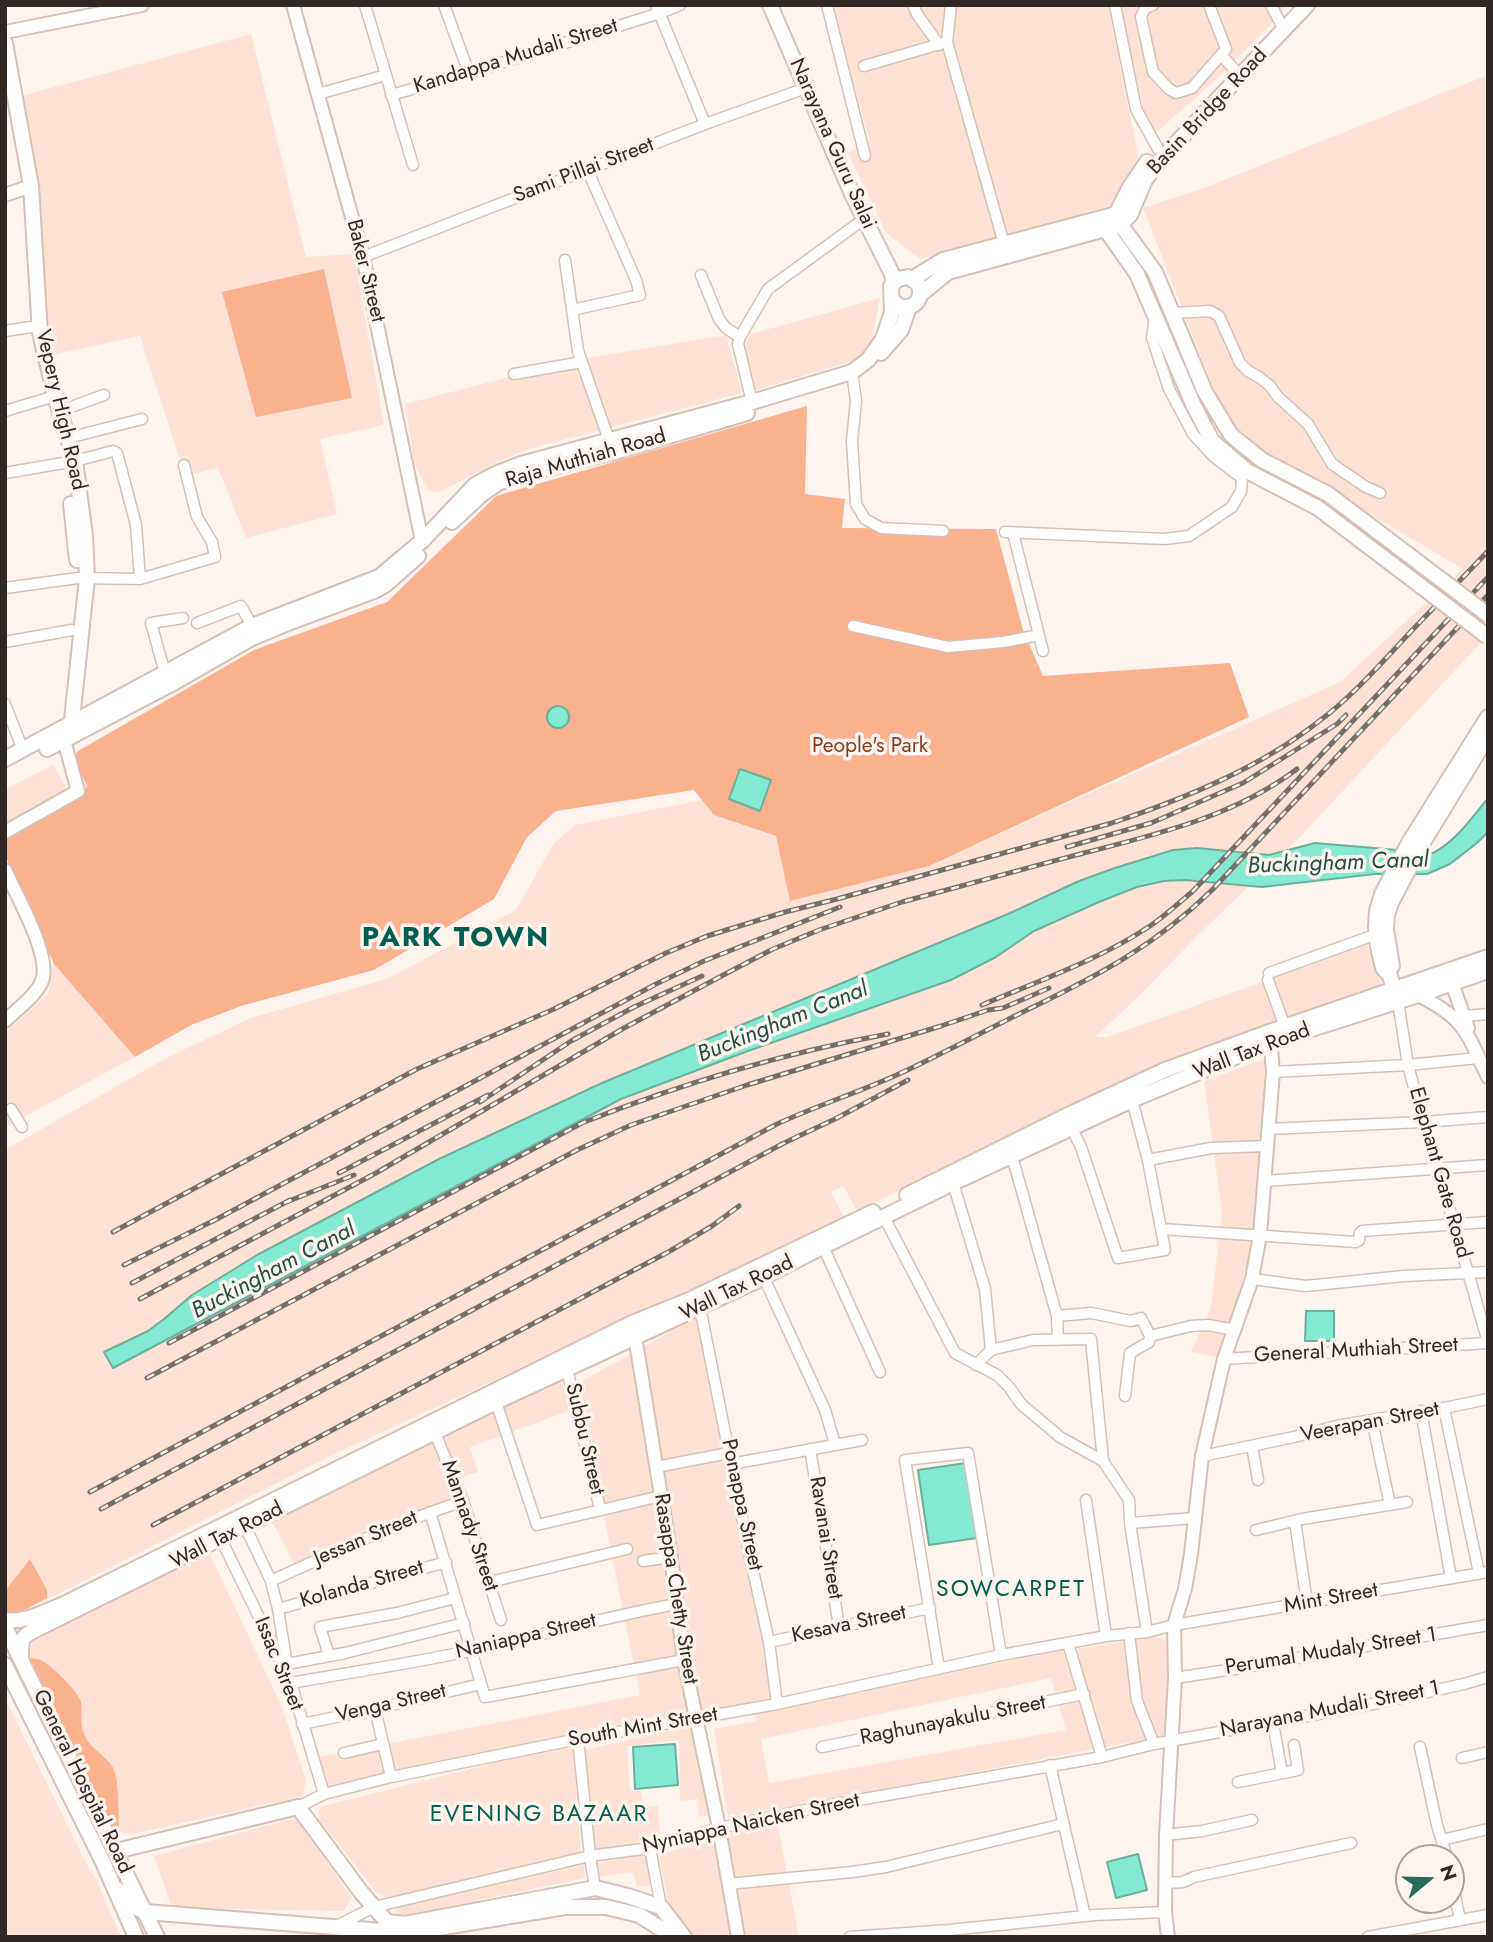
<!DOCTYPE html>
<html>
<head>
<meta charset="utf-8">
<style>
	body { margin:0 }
	#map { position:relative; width:1493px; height:1942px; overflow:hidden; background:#fdf4f0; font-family:Jost,sans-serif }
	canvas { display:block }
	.frame { position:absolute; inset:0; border:7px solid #2f2724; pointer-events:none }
	.north { position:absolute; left:1395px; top:1844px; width:70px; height:70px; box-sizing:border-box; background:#fdf4f0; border:2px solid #aba29e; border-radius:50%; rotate:71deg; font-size:19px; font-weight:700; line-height:28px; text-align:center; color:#2f2724 }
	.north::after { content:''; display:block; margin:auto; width:24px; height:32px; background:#276b5d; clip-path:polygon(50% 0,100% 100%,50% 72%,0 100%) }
</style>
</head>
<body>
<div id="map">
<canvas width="1493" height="1942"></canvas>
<div class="frame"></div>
<div class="north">N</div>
</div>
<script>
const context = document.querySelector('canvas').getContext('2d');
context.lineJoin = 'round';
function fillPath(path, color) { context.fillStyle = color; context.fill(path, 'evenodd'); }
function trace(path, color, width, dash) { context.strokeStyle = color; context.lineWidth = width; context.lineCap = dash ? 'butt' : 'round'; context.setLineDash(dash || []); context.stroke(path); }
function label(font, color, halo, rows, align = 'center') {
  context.font = font + ' Jost,sans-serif'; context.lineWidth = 7; context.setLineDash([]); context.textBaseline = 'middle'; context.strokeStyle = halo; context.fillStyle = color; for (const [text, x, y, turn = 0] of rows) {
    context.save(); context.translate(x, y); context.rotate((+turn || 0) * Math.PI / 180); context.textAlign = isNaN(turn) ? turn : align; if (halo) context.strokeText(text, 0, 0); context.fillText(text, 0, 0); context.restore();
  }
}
const built = new Path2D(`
	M830 5H1108L1138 155 1137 169 1109 206 921 259 886 233 848 153 870 141Z
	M1120 5H1287L1273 22 1217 79 1150 138Z
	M251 34 306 257 354 254 384 425 320 439 337 514 246 538 218 468 185 476 140 336 47 356 21 96Z
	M1488 75V635L1300 837 1197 936 1140 995 1095 1037H1107L1367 945 1381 985 1134 1077 857 1211 843 1186 831 1192 845 1219 341 1451 42 1602 5 1610V1150L168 1057 251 1018 389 978 516 910 554 843 575 825 702 800 715 815 776 836 791 901 929 865 1340 682 1463 569 1263 451 1224 416 1143 208 1204 188Z
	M880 298 871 343 855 360 754 391 745 346 751 334Z
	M726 335 742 393 532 448 495 463 440 492 429 491 415 465 405 404 575 360Z
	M53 765 69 793 5 829V789Z
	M54 964 135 1057 5 1127V1033L48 994Z
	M1267 1058 1254 1239 1221 1358 1191 1352 1211 1308 1222 1212 1204 1081Z
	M701 1313 777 1703 646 1718 318 1788 309 1759 640 1695 577 1384 686 1323Z
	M564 1379 571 1410 470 1447 478 1472 450 1481 458 1503 297 1569 270 1518Z
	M209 1552 282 1707 306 1781 303 1796 132 1834 115 1833 30 1658 31 1646 36 1636Z
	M1158 1636 1170 1645 1168 1735 775 1810 799 1937H693L669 1907 659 1854 731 1837 714 1729 756 1721 755 1714 906 1680 1063 1651ZM1051 1678 1066 1730 769 1783 761 1739Z
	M5 1698 86 1863 96 1879 121 1937H5Z
	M698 1724 712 1815 699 1817 698 1799 680 1801 679 1740 627 1746 630 1791H641L643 1807 658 1806 660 1838 592 1851 584 1750Z
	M573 1743 581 1854 387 1898 377 1893 318 1818 320 1807Z
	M296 1818 352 1898 343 1911 172 1908 154 1856Z
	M647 1853 653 1885 637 1887 633 1872 599 1877 598 1863Z
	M584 1865 585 1878 398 1917 395 1907Z`);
const green = new Path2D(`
	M324 269 352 398 256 417 222 292Z
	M807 406 805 494 845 499 842 528 996 529 1023 630 1043 676 1230 663 1249 717 929 866 790 901 776 836 714 815 694 790 556 811 527 837 494 899 374 970 244 1005 191 1025 135 1057 54 964 5 855V836L82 796 87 786 73 758 78 751 254 650 387 602 496 496Z
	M30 1559 47 1590V1598L16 1615 10 1614 5 1610V1591Z
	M30 1658C33 1658 38 1659 41 1660 51 1665 78 1691 81 1702 83 1713 79 1723 84 1734 89 1748 104 1754 112 1766 120 1779 118 1813 119 1830L115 1833Z`);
const water = new Path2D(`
	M547 717a11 11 0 1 1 22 0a11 11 0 1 1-22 0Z
	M740 769 771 780 760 811 729 799Z
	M1488 798V832L1477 843 1450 864 1427 874H1375L1262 887 1185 880 1164 881 1137 887 1099 902 1034 931 996 957 951 980 748 1051 621 1099 113 1368 104 1352 148 1331 164 1319 192 1295 257 1255 439 1159 602 1083 1008 914 1079 881 1115 868 1173 850 1197 848 1269 855 1315 843 1433 853C1456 841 1472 818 1488 798Z
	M1306 1311H1334V1341H1305Z
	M966 1463 977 1538 929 1545 918 1470Z
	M675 1744 678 1785 635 1789 633 1747Z
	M1138 1854 1147 1890 1116 1898 1107 1862Z`);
const minor = new Path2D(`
	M365 5 413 165
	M444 5 469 73
	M656 5 705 124
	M827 5 865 156
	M913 5 917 14 939 45
	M951 5 947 42 1004 244
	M1115 5 1136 109 1158 149
	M1153 5 1145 8 1141 17 1153 72 1169 89 1176 93 1192 88 1226 49 1209 5
	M1271 5 1284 30
	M1222 56 1234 69
	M864 66 947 42
	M318 94 386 75
	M391 95 469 73 660 13 680 5
	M363 257 705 124 806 88
	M565 260 578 351 611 446
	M701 275 719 319 726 328 740 337
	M572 310 640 295 636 280 587 169
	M1172 313 1210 311 1219 316 1240 363 1248 371 1259 377 1270 386 1278 397 1308 424 1332 464 1366 487 1380 493
	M5 331 31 327
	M852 372 856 401 852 441 856 504 865 519 881 528 943 531
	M514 374 582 362
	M752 402 738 344 740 337 768 289 864 219
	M5 411 55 396
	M60 411 104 395
	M68 438 142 419
	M5 473 75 461 113 451 117 453 136 525 140 579
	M1005 532 1164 539 1189 536 1232 507 1241 491 1242 478 1213 456 1193 434 1169 389 1152 338 1155 317
	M1013 533 1043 651
	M5 588 78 578 140 579 215 557 212 542 197 517 184 465
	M197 623 241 606 252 626
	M853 626 948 647 1003 642 1039 635
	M5 642 72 630
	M165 673 151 623 183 618
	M5 704 23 750
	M1269 973 1377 934
	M1268 980 1285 1027
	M1398 1002 1408 1065 1423 1122 1438 1169 1488 1342
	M1464 1016 1488 1014
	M1273 1072 1408 1065 1478 1058
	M11 1109 22 1127
	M1072 1129 1081 1147 1118 1258 1165 1250 1148 1160 1132 1100
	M1268 1129 1423 1122 1488 1117
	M1012 1156 1057 1316 1058 1340
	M1148 1160 1211 1148 1267 1146
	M1265 1181 1488 1165
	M953 1183 985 1289 991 1350
	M884 1217 955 1353 997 1375 1009 1387 1021 1404 1060 1437 1103 1461 1129 1500 1130 1523 1147 1632
	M1161 1229 1356 1242 1359 1240 1360 1233 1362 1231 1488 1222
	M821 1242 880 1372
	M764 1278 825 1410 835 1444
	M1252 1279 1306 1286 1404 1276 1488 1272
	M700 1307 748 1548 769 1642 777 1704
	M1057 1316 1091 1313 1131 1321 1141 1318 1150 1336 1191 1326 1208 1325 1235 1330
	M1224 1359 1488 1343
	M976 1365 991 1350 1033 1340 1091 1339 1103 1461
	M567 1369 600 1509
	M1125 1396 1130 1353 1149 1342 1150 1336
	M496 1402 537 1525 661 1496
	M1444 1408 1479 1573
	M1421 1411 1451 1578
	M1372 1420 1390 1505
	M435 1433 463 1501 501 1620
	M1252 1446 1258 1480
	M810 1449 839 1626
	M1202 1456 1294 1437 1337 1426 1444 1408 1488 1399
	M731 1464 862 1440
	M656 1467 729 1453
	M1086 1500 1106 1636
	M430 1512 485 1697 684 1660
	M1295 1521 1307 1603
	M1130 1523 1195 1518
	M245 1526 271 1581 278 1609 287 1665
	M1256 1530 1302 1519 1407 1502
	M221 1539 291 1683 324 1794
	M643 1561 671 1557
	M271 1581C334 1552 397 1523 463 1501
	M490 1582 627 1549
	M278 1609 446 1562
	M1129 1633 1137 1701 1154 1744
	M769 1642 930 1608
	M1068 1643 1102 1757
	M329 1655 320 1627 397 1613 455 1598
	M287 1664 345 1653 464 1623
	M939 1669 905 1460 968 1453 1001 1655
	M1175 1678 1234 1669 1488 1625
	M291 1683C352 1672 414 1663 474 1650 542 1635 609 1616 677 1604
	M375 1709 391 1777
	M1273 1723 1282 1773
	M302 1724 375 1709 481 1684
	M578 1739 590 1856 595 1888
	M822 1747 1084 1694
	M1420 1747 1437 1825 1447 1858
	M344 1753 383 1744
	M1462 1758 1488 1752
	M1050 1765 1085 1916
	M1238 1782 1298 1770 1294 1745
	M298 1807 324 1794 391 1777 578 1739 777 1704 1001 1655 1106 1636 1147 1632 1174 1625 1488 1572
	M1166 1835 1202 1831 1252 1820
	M1442 1840 1488 1829
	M650 1848 661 1907
	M1451 1876 1460 1920
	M1165 1883 1183 1882 1194 1877 1351 1843
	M728 1884 852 1872 886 1867 1063 1824
	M337 1926 374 1907 590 1856 650 1848 719 1828 830 1805 1102 1757 1154 1744 1378 1703 1464 1684 1488 1677
	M850 1937 950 1930 1095 1915 1165 1912
	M1368 1937 1488 1915`);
const tertiary = new Path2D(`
	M293 5 363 257 422 541
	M5 32 142 5
	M5 195 31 186
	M5 832 78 791 64 740
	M5 870C16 894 52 957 42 981 36 996 17 1009 5 1021
	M1452 983 1468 1028
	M1418 995C1466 1019 1466 1032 1488 1077
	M634 1330 671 1557 684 1660 719 1828 738 1937
	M1168 1937 1165 1912 1166 1835 1175 1678 1174 1625 1185 1589 1191 1554 1202 1456 1224 1359 1252 1279 1260 1235 1273 1072 1270 1036`);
const secondary = new Path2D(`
	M770 5 852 194 892 274 894 282
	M5 43 31 186 40 333 55 396 75 461 85 536 87 578 71 729
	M1115 217 1155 272 1205 392 1231 435 1262 460 1328 494
	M1102 224 1137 274 1193 404 1212 441 1247 471 1318 508
	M912 279 943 260 1113 215 1117 212 1130 187 1147 162
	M921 294 948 272 1120 225 1130 215 1145 180 1164 156 1307 5
	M881 353 901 330 909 307
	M71 504 77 560
	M452 522 482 494 498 483 524 474 614 452 747 413
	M47 749 175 682 252 638 288 623 374 591 385 585 418 556
	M5 759 252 626 379 577 422 541 475 485 493 475 521 464 752 402 852 372 868 360 883 339 892 312 891 286 898 279 908 277 918 283C924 298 916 309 900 307L893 301
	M1392 966 1386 929 1387 914 1391 903 1420 847 1488 736
	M1397 1000 1390 976 1383 968 1378 947 1376 927 1377 911 1382 894 1410 841 1488 717
	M116 1851 298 1807 361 1892 387 1922 405 1924 595 1888 628 1896 661 1907 684 1937
	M117 1889 132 1906 146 1912 408 1933 565 1907H606L639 1915 663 1930 668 1937`);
const primary = new Path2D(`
	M907 1195 1070 1114 1165 1070 1269 1032 1488 957
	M5 1620C25 1623 44 1612 62 1605L632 1323 689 1300 873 1212
	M5 1627 157 1937
	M21 1658C21 1637 21 1637 39 1628L496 1402 756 1281 822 1247 953 1183 1132 1100 1271 1042 1418 995 1488 971
	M5 1665 101 1858 136 1937`);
const rail = new Path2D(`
	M1067 847 1151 823 1243 783 1337 724 1346 715
	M982 1005C1038 981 1099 960 1150 926 1165 916 1179 903 1193 891L1488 577
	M480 1102 571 1041 634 1007 702 976
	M339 1173 488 1095
	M284 1203 354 1175
	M113 1232 417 1069 554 1009 666 953 707 936 785 912 837 899 1112 823C1183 799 1258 769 1318 722 1350 698 1376 669 1403 640 1431 610 1460 581 1488 551
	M124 1265 217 1219 656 984 704 961 840 907
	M132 1283 290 1200
	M140 1299 376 1173 624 1028 729 972 773 949 819 930 902 902C962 886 1023 869 1084 853 1158 834 1235 816 1297 769
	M169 1343 582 1123C680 1084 784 1053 888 1034
	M147 1378 577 1150 631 1125 747 1085 941 1026 988 1010 1003 1008 1049 988
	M90 1492 777 1124C818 1105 860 1092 901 1073 944 1053 986 1030 1029 1009 1099 975 1156 945 1212 890L1488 595
	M101 1509 784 1143 835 1119 908 1080
	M153 1525 670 1251 712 1226 739 1206`);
const secondaryBridge = new Path2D(`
	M1328 494 1488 615
	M1318 508 1488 637`);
const streetNames = [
	["Kandappa Mudali Street",516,57,-17],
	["Basin Bridge Road",1208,112,-47],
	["Narayana Guru Salai",832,144,66],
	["Sami Pillai Street",584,171,-21],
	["Baker Street",365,271,76],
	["Vepery High Road",60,410,77],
	["Raja Muthiah Road",586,459,-16],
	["Wall Tax Road",1252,1052,-21],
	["Elephant Gate Road",1439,1173,74],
	["Wall Tax Road",737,1289,-26],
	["General Muthiah Street",1356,1351,-3],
	["Veerapan Street",1370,1423,-11],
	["Subbu Street",584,1439,77],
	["Ponappa Street",741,1505,78],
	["Mannady Street",469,1526,71],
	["Wall Tax Road",227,1536,-27],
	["Ravanai Street",825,1538,81],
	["Jessan Street",366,1539,-23],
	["Kolanda Street",362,1585,-16],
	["Rasappa Chetty Street",675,1589,81],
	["Mint Street",1331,1599,-10],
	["Kesava Street",849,1625,-12],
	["Naniappa Street",526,1637,-13],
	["Perumal Mudaly Street 1",1331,1652,-9],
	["Issac Street",278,1664,68],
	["Venga Street",391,1704,-13],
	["Narayana Mudali Street 1",1330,1710,-11],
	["Raghunayakulu Street",953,1721,-11],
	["South Mint Street",643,1728,-10],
	["General Hospital Road",82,1782,64],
	["Nyniappa Naicken Street",751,1824,-12]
];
const parkNames = [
	["People's Park",870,747]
];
const waterNames = [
	["Buckingham Canal",1338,864,-2],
	["Buckingham Canal",783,1023,-22],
	["Buckingham Canal",274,1271,-28]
];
const neighbourhoodNames = [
	["SOWCARPET",1011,1590],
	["EVENING BAZAAR",539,1815]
];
const districtNames = [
	["PARK TOWN",456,939]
];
fillPath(built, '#ffe2d5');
fillPath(green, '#f9b18e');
fillPath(water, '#85ead2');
trace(water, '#6bb09e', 2);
trace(minor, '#d4c0b7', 13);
trace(tertiary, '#d4c0b7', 16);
trace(secondary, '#d4c0b7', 18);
trace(primary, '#d4c0b7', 18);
trace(minor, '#fff', 10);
trace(tertiary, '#fff', 12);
trace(secondary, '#fff', 14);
trace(primary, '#fff', 14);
trace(rail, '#766e6b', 5);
trace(rail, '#fdf4f0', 2.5, [8]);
trace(secondaryBridge, '#d4c0b7', 18, []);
trace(secondaryBridge, '#fff', 14);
label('21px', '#2f2724', '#fdf4f0', streetNames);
label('21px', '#83401b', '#fdf4f0', parkNames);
label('italic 23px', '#214e44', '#fdf4f0', waterNames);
context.letterSpacing = '2px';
label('23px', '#025f50', '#fdf4f0', neighbourhoodNames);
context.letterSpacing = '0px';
context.letterSpacing = '2px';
label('bold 28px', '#025f50', '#fdf4f0', districtNames);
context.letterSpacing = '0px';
</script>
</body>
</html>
